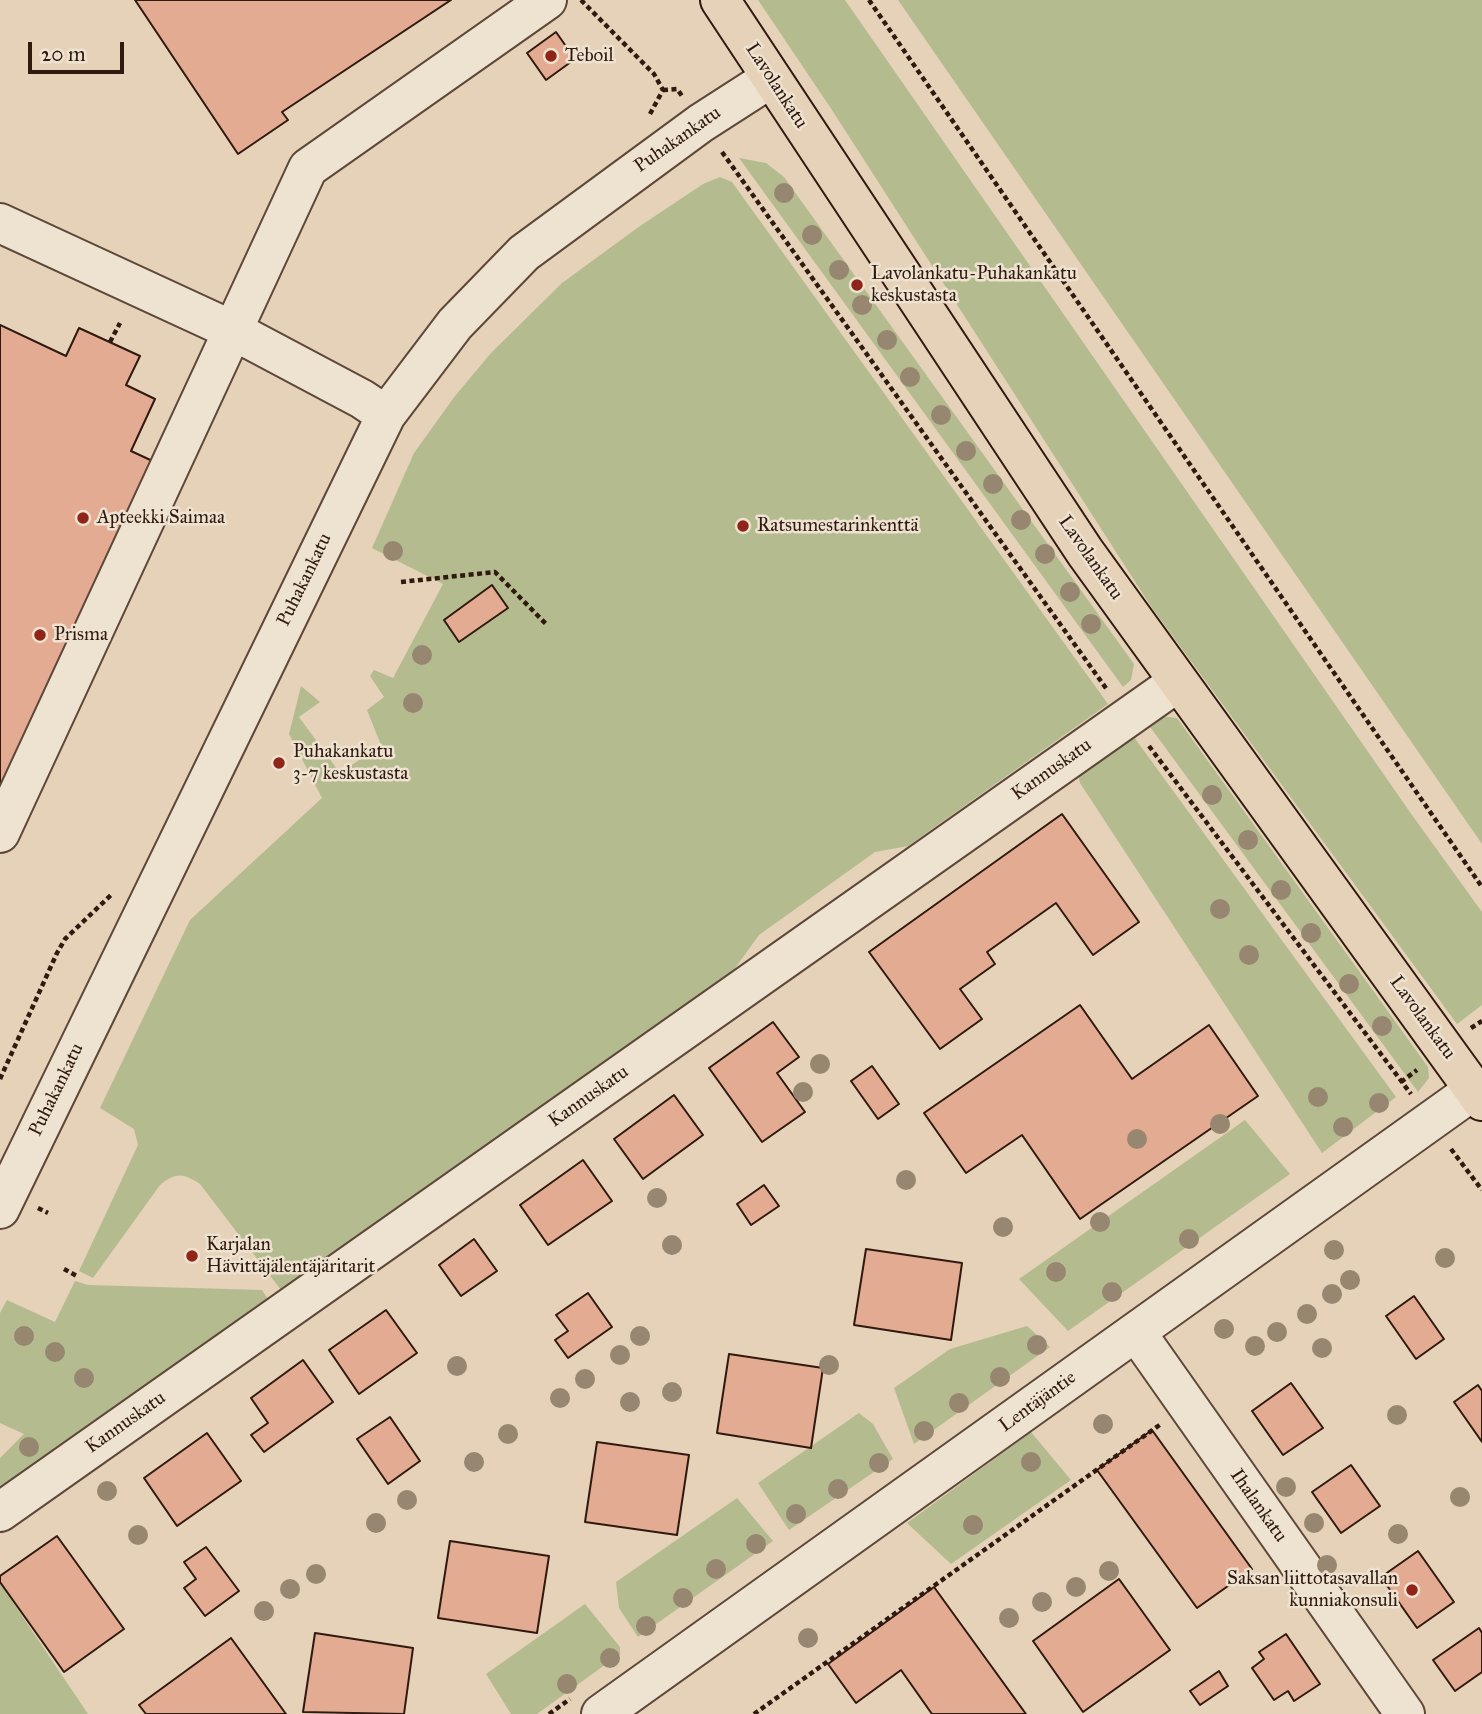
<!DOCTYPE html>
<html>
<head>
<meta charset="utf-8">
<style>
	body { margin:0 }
	#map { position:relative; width:1482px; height:1714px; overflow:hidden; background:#e5d2b8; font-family:"IM FELL Great Primer",serif }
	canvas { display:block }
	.scale { position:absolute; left:28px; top:42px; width:96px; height:32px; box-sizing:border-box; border:4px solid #30190f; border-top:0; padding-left:9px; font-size:21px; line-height:24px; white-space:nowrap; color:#30190f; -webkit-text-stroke:5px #eee2d1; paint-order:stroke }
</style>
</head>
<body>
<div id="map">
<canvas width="1482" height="1714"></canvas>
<div class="scale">20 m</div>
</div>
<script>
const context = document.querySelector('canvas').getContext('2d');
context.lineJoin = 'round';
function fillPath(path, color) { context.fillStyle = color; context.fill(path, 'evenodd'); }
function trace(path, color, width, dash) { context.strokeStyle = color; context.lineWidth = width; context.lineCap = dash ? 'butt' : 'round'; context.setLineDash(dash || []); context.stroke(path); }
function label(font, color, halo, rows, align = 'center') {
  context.font = font + ' "IM FELL Great Primer",serif'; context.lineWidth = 5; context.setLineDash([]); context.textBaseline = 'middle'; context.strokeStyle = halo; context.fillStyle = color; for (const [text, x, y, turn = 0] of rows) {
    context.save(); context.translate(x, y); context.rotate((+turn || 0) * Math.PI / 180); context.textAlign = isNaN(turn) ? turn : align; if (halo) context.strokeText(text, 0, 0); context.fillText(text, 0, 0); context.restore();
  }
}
const green = new Path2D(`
	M758 0H845L1412 815 1482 912V1005L1457 1024 1152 608 832 110Z
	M898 0H1482V844Z
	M739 158 766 163 784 177 1134 664 1131 680 1123 687Z
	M720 177 732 182 1108 704 908 846 875 852 759 935 728 978 281 1290 200 1184C183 1173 176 1172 160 1185L93 1278 79 1271 138 1145 134 1129 100 1108 190 920 322 798 289 734 301 686 320 702 299 717 340 773 381 745 367 710 384 697 370 676 374 670 393 678 443 584 372 548 414 453 455 396 491 353 562 283 640 226 703 184Z
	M1160 716 1177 718 1428 1067 1429 1078 1418 1092 1145 720Z
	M1131 733 1396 1097 1322 1153 1080 783 1076 767Z
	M1245 1120 1290 1174 1068 1331 1019 1279Z
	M75 1281 88 1285 262 1290 269 1301 0 1491V1458L24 1434 0 1423V1313L7 1300 55 1322Z
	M1027 1326 1050 1347 914 1444 894 1388 950 1349Z
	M859 1413 873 1424 893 1459 789 1530 758 1483Z
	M1031 1432 1071 1480 951 1564 907 1523Z
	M737 1498 773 1541 638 1637 619 1608 616 1582Z
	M0 1583 88 1714H0Z
	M585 1604 620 1647V1654L537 1714H511L486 1674Z`);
const building = new Path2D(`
	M135 0H451L282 112 288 120 238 154Z
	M556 32 575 59 546 80 527 53Z
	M0 325 66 356 79 328 140 356 126 385 155 399 131 451 159 464 0 806Z
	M492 585 508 608 459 642 444 620Z
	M1062 814 1139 922 1093 955 1056 903 987 952 995 964 960 989 982 1019 940 1049 869 952Z
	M1080 1005 1132 1079 1209 1025 1258 1096 1080 1219 1022 1135 966 1173 924 1113Z
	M773 1022 799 1057 777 1073 805 1112 762 1142 709 1068Z
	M872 1066 899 1104 878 1119 851 1081Z
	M674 1095 703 1135 643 1179 614 1139Z
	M583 1160 612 1201 548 1245 520 1205Z
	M764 1185 779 1206 751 1225 737 1204Z
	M474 1239 497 1271 461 1296 439 1265Z
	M866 1249 962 1263 951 1340 854 1325Z
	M588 1293 612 1327 568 1358 555 1340 568 1331 556 1315Z
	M1414 1296 1444 1339 1416 1359 1386 1316Z
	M386 1310 417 1353 359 1394 329 1350Z
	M729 1354 823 1368 811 1448 717 1433Z
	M303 1360 333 1402 264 1452 251 1435 268 1423 251 1398Z
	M1291 1383 1323 1428 1283 1455 1252 1411Z
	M1478 1385 1482 1391V1442L1454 1402Z
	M390 1417 420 1461 388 1484 357 1439Z
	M1152 1430 1252 1569 1197 1608 1097 1470Z
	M207 1433 241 1481 177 1526 144 1478Z
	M597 1442 689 1455 677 1535 585 1522Z
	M1351 1465 1380 1506 1341 1533 1312 1492Z
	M57 1536 124 1629 64 1672 0 1582V1576Z
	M450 1541 549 1556 537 1633 438 1618Z
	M206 1547 239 1591 205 1616 184 1588 196 1579 184 1562Z
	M1418 1551 1454 1602 1417 1628 1381 1577Z
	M1119 1579 1170 1650 1083 1712 1033 1641Z
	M934 1587 1026 1714H932L901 1670 856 1703 828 1664Z
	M1479 1628 1482 1633V1672L1455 1691 1433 1660Z
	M315 1633 413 1648 404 1714 303 1712Z
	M1286 1634 1320 1684 1294 1701 1288 1691 1274 1700 1252 1668 1264 1659 1259 1652Z
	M231 1638 286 1714H146L139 1705Z
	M1219 1671 1228 1686 1200 1705 1190 1691Z`);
const path = new Path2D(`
	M581 0 654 74 663 90
	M869 0 1482 887
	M663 90 677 89 682 96
	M650 114 663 90
	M722 152 1108 691
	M110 342 120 323
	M401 582 495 572 547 625
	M1149 746 1411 1094
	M1471 1028 1482 1021
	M0 1079 57 953 65 939 111 895
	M1401 1082 1417 1070
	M1451 1149 1482 1190
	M38 1208 48 1213
	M64 1269 77 1276
	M549 1714 570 1699
	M754 1714 1161 1424`);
const minor = new Path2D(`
	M0 223 234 331 362 399 386 415
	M0 833 308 168 547 0
	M0 1209 386 415 455 324 524 253 701 123 771 78
	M1136 1332 1405 1714
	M0 1512 1178 682
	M601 1714 1474 1090`);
const major = new Path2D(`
	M720 0 1085 552 1482 1101`);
const trees = [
	[784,193],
	[812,235],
	[839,270],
	[862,305],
	[887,340],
	[910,377],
	[941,415],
	[966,451],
	[993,484],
	[1021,520],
	[393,551],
	[1045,554],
	[1070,592],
	[1091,624],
	[422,655],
	[413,703],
	[1212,795],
	[1248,840],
	[1281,890],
	[1220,909],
	[1311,933],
	[1249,955],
	[1349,984],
	[1382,1026],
	[820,1064],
	[803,1092],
	[1318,1097],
	[1379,1103],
	[1220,1124],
	[1343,1127],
	[1137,1139],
	[906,1180],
	[657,1198],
	[1100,1222],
	[1003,1227],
	[1189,1239],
	[672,1245],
	[1334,1250],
	[1445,1258],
	[1056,1272],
	[1350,1280],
	[1112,1292],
	[1332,1294],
	[1307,1314],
	[1224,1329],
	[1277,1332],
	[24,1336],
	[640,1336],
	[1037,1345],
	[1255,1346],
	[1322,1348],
	[55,1352],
	[620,1355],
	[829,1365],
	[457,1366],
	[1000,1377],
	[84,1378],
	[585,1379],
	[672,1392],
	[560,1398],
	[630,1402],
	[959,1403],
	[1397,1415],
	[1103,1424],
	[924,1431],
	[508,1434],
	[29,1447],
	[474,1462],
	[1031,1462],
	[879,1463],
	[1286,1487],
	[838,1489],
	[107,1491],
	[1460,1497],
	[407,1500],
	[796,1514],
	[376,1523],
	[1314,1523],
	[973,1525],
	[1398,1534],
	[138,1535],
	[756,1544],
	[1327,1565],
	[716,1569],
	[1109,1571],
	[316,1574],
	[1076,1587],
	[290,1589],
	[683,1598],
	[1042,1602],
	[264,1611],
	[1009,1618],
	[646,1626],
	[808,1638],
	[610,1658],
	[567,1684]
];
const markers = [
	[551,56,7,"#8f2418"],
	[857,285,7,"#8f2418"],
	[83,518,7,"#8f2418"],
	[743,526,7,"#8f2418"],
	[40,635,7,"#8f2418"],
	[279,763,7,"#8f2418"],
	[192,1256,7,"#8f2418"],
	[1412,1590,7,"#8f2418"]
];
const poiNames = [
	["Teboil",565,56],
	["Lavolankatu-Puhakankatu",871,274],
	["keskustasta",871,296],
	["Apteekki Saimaa",97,518],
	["Ratsumestarinkenttä",757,526],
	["Prisma",54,635],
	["Puhakankatu",293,752],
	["3-7 keskustasta",293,774],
	["Karjalan",206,1245],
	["Hävittäjälentäjäritarit",206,1267],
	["Saksan liittotasavallan",1398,1579,"right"],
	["kunniakonsuli",1398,1601,"right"]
];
const streetNames = [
	["Lavolankatu",776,86,57],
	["Puhakankatu",678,140,-35],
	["Lavolankatu",1090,558,55],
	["Puhakankatu",305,580,-64],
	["Kannuskatu",1052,770,-35],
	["Lavolankatu",1422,1018,54],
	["Puhakankatu",57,1090,-64],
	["Kannuskatu",589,1097,-35],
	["Lentäjäntie",1038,1402,-36],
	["Kannuskatu",126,1423,-35],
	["Ihalankatu",1258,1506,55]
];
fillPath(green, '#b4bc8f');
fillPath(building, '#e3ab92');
trace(building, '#30190f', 2);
trace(minor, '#5d4739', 42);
trace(major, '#30190f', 42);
trace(path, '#30190f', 4.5, [5, 3.5]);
trace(minor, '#eee2d1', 38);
trace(major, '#e5d2b8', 38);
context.fillStyle = '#978770';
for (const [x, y] of trees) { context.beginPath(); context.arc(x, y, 10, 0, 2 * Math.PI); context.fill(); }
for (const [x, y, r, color] of markers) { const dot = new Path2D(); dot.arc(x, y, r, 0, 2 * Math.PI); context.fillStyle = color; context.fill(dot); trace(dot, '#eee2d1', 2.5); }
label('19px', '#30190f', '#eee2d1', poiNames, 'left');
label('19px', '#30190f', '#eee2d1', streetNames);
</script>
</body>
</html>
